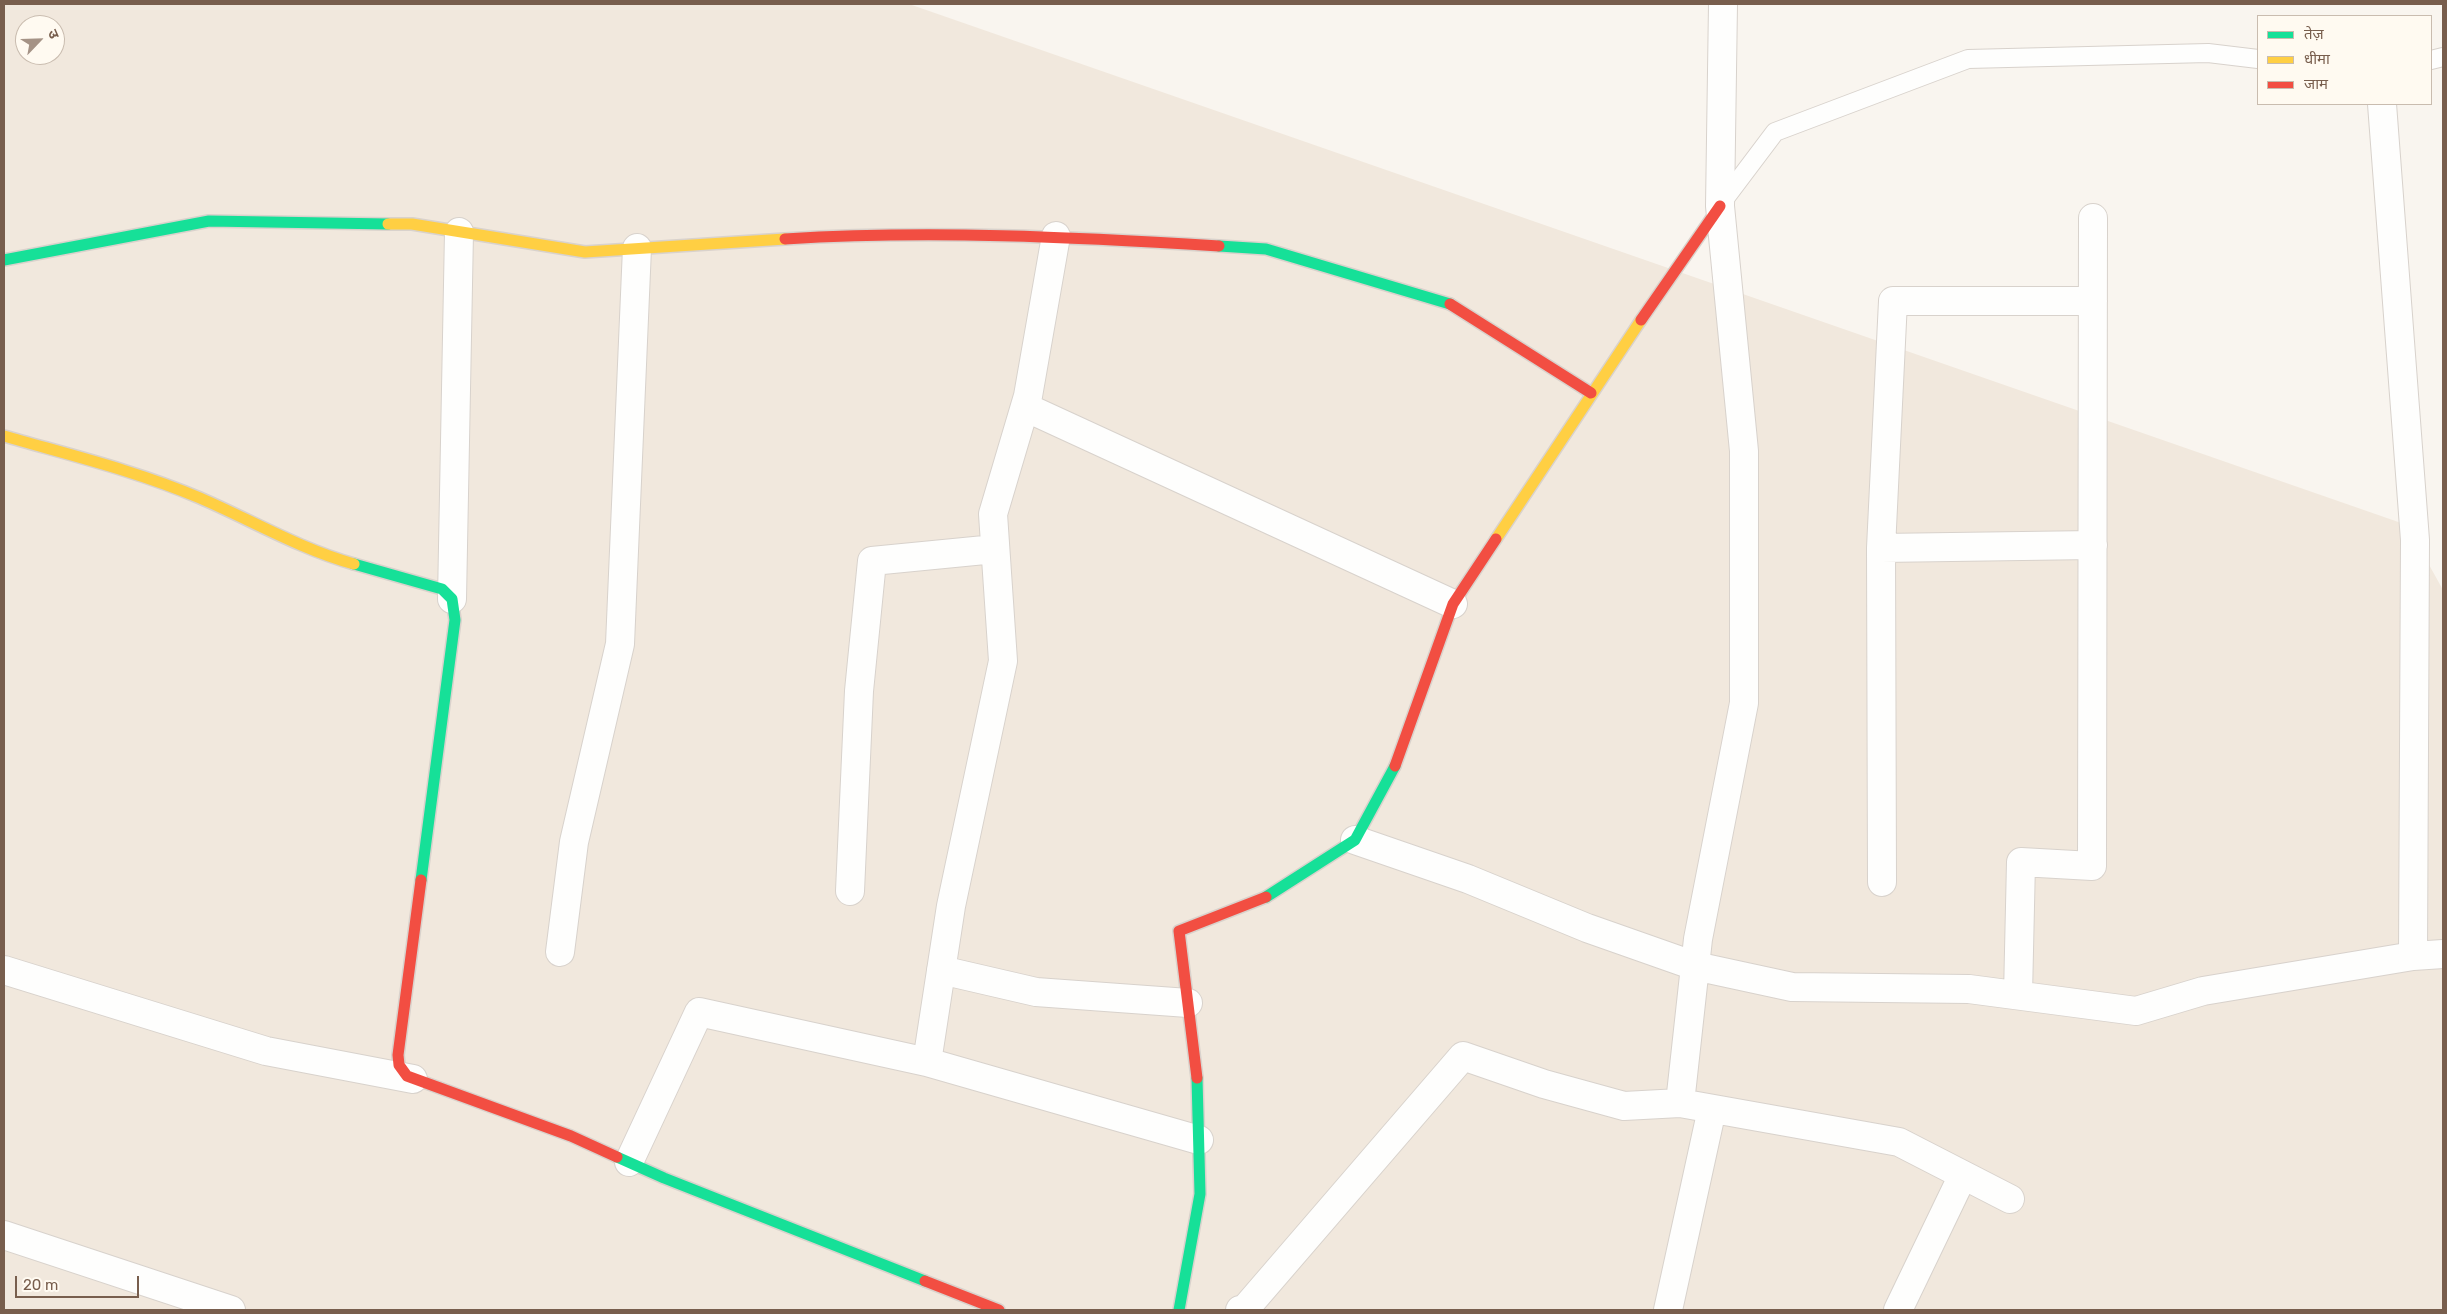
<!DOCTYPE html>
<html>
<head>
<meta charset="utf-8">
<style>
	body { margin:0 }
	#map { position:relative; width:2447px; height:1314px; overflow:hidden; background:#f9f5ef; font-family:Rubik,"Noto Sans Devanagari",sans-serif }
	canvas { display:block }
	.frame { position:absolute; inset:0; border:5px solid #785e4d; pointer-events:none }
	.legend { position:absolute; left:2257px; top:15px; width:175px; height:90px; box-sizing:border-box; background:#fffaf1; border:1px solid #c9bcaf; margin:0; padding:6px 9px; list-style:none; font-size:15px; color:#785e4d }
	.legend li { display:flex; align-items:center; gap:10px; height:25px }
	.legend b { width:25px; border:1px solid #c9bcaf }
	.north { position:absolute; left:15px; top:15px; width:50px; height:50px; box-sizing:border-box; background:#fffaf1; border:1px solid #c9bcaf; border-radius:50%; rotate:66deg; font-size:14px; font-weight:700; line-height:20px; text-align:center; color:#785e4d }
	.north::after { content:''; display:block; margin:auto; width:18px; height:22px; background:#a59386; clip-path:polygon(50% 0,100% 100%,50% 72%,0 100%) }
	.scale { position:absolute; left:15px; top:1276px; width:124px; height:22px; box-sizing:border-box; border:2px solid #785e4d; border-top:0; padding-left:6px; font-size:15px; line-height:18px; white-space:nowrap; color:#785e4d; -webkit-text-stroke:4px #fffaf1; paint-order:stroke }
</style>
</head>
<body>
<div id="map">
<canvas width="2447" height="1314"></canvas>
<div class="frame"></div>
<ul class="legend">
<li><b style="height:6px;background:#16e098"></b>तेज़</li>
<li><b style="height:6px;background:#ffcf43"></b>धीमा</li>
<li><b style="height:6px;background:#f24e42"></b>जाम</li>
</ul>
<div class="north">उ</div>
<div class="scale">20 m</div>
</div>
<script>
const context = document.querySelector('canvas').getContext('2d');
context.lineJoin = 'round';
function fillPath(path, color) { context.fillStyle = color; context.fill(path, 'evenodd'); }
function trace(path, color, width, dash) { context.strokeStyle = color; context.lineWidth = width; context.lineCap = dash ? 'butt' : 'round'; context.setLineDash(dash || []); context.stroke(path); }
const residential = new Path2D(`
	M4 4H909L2407 525 2443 590V1310H4ZM25 25H55V55H25Z`);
const lane = new Path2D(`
	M2431 60 2443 57
	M1720 205 1775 132 1968 59 2208 53 2258 59`);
const street = new Path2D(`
	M2382 104 2415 540 2413 956
	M1025 407 1453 604
	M1881 548 2093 545
	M452 599 459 232
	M1355 840 1468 879 1587 928 1695 966 1792 987 1969 989 2136 1011 2203 991 2413 956 2443 954
	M1882 882 1881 548 1893 301H2093
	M850 891 859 691 872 561 995 549
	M560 952 574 842 620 644 637 248
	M4 970 266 1051 413 1079
	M941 970 1036 992 1188 1003
	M2018 995 2021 862 2092 866 2093 218
	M927 1062 951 906 1003 661 993 514 1028 396 1056 236
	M1680 1103 1698 939 1744 703V451L1720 206 1723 4
	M629 1162 699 1012 927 1062 1199 1140
	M4 1235 231 1310
	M1240 1310 1245 1309 1463 1056 1544 1084 1624 1106 1680 1103 1899 1142 2010 1199
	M1668 1310 1712 1109
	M1898 1310 1963 1175`);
const fast = new Path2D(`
	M1219 246 1266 249 1450 304
	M4 260 209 221 388 224
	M354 564 442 589 452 599 455 620 421 880
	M1266 897 1355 840 1395 766
	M617 1157 664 1178 925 1281
	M1179 1310 1200 1194 1197 1078`);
const slow = new Path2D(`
	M388 224H412L585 252 785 239
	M4 436C70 455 137 471 200 498 251 520 300 549 354 564
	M1496 539 1641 320`);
const jam = new Path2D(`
	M785 239C930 230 1074 237 1219 246
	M1450 304 1591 393
	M1641 320 1720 206
	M1395 766 1453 604 1496 539
	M421 880 398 1055 399 1065 407 1076 571 1136 617 1157
	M1197 1078 1179 931 1266 897
	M925 1281 999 1310`);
fillPath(residential, '#f1e8dd');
trace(lane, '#d8d2cc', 20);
trace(street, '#d8d2cc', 30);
trace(fast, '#d9d2cc', 14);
trace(slow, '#d9d2cc', 14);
trace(jam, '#d9d2cc', 14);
trace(lane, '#fefefd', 18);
trace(street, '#fefefd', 28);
trace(fast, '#16e098', 11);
trace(slow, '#ffcf43', 11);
trace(jam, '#f24e42', 11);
</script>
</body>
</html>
